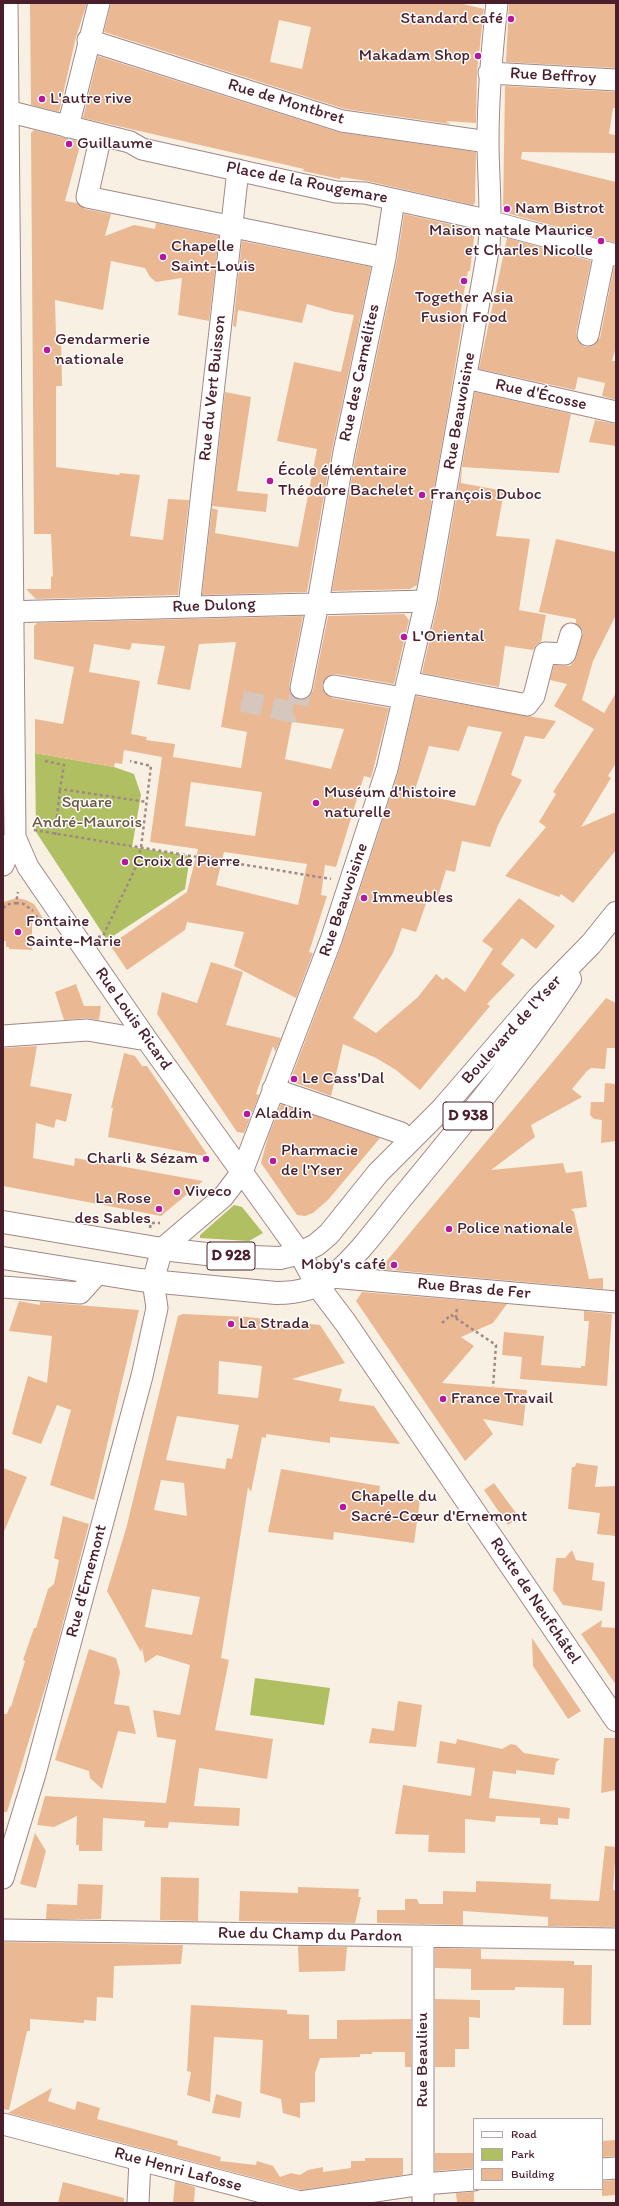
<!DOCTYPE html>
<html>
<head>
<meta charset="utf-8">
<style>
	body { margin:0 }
	#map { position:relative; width:619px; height:2206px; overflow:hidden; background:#f8f1e3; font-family:Itim,sans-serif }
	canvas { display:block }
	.frame { position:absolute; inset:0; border:4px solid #4a1f2b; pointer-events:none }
	.legend { position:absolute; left:473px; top:2118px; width:130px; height:72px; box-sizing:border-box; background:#fff; border:1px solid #b7a5aa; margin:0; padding:5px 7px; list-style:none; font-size:12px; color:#4a1f2b }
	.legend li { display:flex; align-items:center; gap:8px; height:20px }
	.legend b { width:20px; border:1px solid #b7a5aa }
</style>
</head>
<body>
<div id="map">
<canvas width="619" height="2206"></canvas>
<div class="frame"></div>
<ul class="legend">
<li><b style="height:5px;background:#fff"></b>Road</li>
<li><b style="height:11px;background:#afbf61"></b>Park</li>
<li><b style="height:11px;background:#eab993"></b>Building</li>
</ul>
</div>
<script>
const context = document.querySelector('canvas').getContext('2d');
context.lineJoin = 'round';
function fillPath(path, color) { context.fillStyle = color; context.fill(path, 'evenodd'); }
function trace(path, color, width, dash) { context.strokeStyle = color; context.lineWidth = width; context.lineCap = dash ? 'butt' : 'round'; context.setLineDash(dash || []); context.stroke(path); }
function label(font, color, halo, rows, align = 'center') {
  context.font = font + ' Itim,sans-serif'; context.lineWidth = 3; context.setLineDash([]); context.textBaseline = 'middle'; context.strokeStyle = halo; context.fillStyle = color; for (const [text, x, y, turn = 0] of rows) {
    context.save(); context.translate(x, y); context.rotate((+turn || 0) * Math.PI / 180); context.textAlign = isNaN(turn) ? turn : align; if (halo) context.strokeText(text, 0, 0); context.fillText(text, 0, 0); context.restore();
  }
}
const green = new Path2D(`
	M35 753 114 767 134 774 141 795 132 847 190 856 185 889 107 940 36 832Z
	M234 1205 242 1207 263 1233 249 1241 200 1238V1235Z
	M255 1678 330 1688 324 1725 250 1715Z`);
const building = new Path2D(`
	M30 3H87L76 37 59 112 31 105Z
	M111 3H459L484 9 477 72 476 123 446 121 450 124 345 109 104 32ZM279 20 311 27 302 69 270 62Z
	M509 3H616V68L506 62Z
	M98 56 338 132 476 152 475 203 473 205 367 181 341 177 340 179 303 171 304 169 83 118Z
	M505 86 616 92V108H613L609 134 616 135V153L522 152 521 159 616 182V243L503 212Z
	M34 130 81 142 65 201 77 203 85 209 111 214 105 236 134 225 155 229 156 223 219 236 209 321 178 315 182 278 156 282 150 277 145 268 111 261 103 310 55 300 56 336H61L62 386H56V467L119 475 120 473 140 475 130 536 163 540 168 499 189 500 178 595 36 599 26 589H51V576L53 577 51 534H34L31 133Z
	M404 214 475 230 470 271H468L462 303 459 322 462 323 448 409 417 585 410 589 332 591 356 454 397 260Z
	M507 238 591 261 576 333 577 339 585 347 592 346 600 338 614 267H616V347L612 361H616V400L602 396 605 383 578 377 575 390 479 369Z
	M242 241 371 267 332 450 307 592 202 595 212 508 218 510 215 533 298 547 317 449 277 441 294 362 341 372 354 315 335 312 307 304 302 323 238 310 236 327 233 326Z
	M225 392 251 397 237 491 268 494 266 512 212 506Z
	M475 392 571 414 559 473 462 467 461 483 504 491 496 536 530 539 519 610 546 615 541 642 536 645 533 650 505 646 499 687 422 673 438 603Z
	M595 420 616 424V446L589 442Z
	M556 539 616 552V615L593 661 582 700 604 713 616 693V763L608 776 611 778 581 827 616 812V850L573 903 561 894 559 897 505 876 546 827 539 822 556 794 553 792 594 729 554 706 567 684 550 680 554 665 570 666 574 662 583 632 576 623V619L539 612Z
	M404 614 409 620 394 684 336 674 330 675 322 684 323 690 332 698 389 708 371 778 364 776 336 867 325 865 321 895 327 896 309 952 313 953 296 998 234 966 244 932 187 922 185 930 127 970 110 945 187 892 198 849 150 842 162 757 124 750 122 764 115 763 114 767 35 753V719L63 724 74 667 34 659V626L37 623 303 616 289 686 293 697 299 700 310 696 313 690 328 616ZM236 642 221 727 247 732 241 768 173 757 175 744 146 740 147 737 131 734 140 681 89 672 94 644 130 650 132 643 165 646 157 684 190 690 199 644ZM292 722 344 729 331 769 285 759ZM191 782 262 792 255 836 185 826ZM224 852 307 864 298 905 216 885Z
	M416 696 556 721 544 739 525 736 511 775 522 780 498 825 490 847 462 841 455 872 446 870 437 900 428 898 416 932 402 928 393 953 353 1018 376 1033 418 997 436 974 443 980 446 977 465 992 493 949 482 941 519 898 555 926 536 949 522 938 501 964 515 975 487 1004 490 1006 420 1090 396 1070 376 1058 343 1044 331 1096 290 1081 342 944 398 773ZM468 726 502 732 475 806 414 793 429 746 459 751Z
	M17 898 26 900 34 904 46 923 32 922V950L9 949V947H6V941H3V902Z
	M211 962 243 972 226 1025 281 1038 275 1052 273 1046 256 1094 259 1095 244 1133 237 1132 157 1014 162 992 197 1003Z
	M76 984 84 1006H101L99 1020 86 1018 64 1020 55 992Z
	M606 998 616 1003V1048H607L605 1069 591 1068 587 1071 572 1089 582 1097 531 1125 535 1137 491 1170 563 1163 566 1173 582 1171 587 1207 571 1209 574 1212 589 1279 603 1278V1289L380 1269Z
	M37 1046 30 1086 72 1094 66 1122 56 1119 54 1128 36 1123 33 1158 74 1166 75 1158 203 1181 161 1216 3 1186V1048Z
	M124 1053 135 1056 142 1066H147L209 1157 108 1137 113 1108H111Z
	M605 1083 616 1084V1141L601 1143 602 1120 594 1119 590 1115 591 1102H604Z
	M281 1104 380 1138 328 1200 313 1213 305 1216 297 1215 261 1163 268 1137Z
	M362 1292 507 1304 493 1323 461 1337 474 1346 442 1383 527 1390 523 1426 483 1419 493 1434 465 1461 356 1301Z
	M19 1301 40 1305V1302L139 1310 94 1500 50 1485 71 1410 57 1405 41 1444 12 1434 28 1376 47 1383 52 1336 9 1331Z
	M584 1311 612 1314 607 1386 520 1379 522 1357 502 1355 504 1332 544 1336 541 1365 581 1368V1366H585L589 1321H584Z
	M183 1314 247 1317 320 1325 345 1363 292 1379 342 1389 339 1401 374 1406 400 1444 330 1437V1443L266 1434V1438L262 1437 251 1492 248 1487 221 1658 229 1660 215 1730 273 1739 267 1779 199 1768 194 1806 240 1808 239 1826 169 1822 168 1828 144 1827 145 1821 103 1818 102 1851H79V1845H76L77 1816 54 1827 37 1825 45 1796 166 1803 176 1740 157 1737 153 1710 180 1715 190 1665 157 1655 145 1663 142 1648 141 1652 107 1591 126 1529 178 1316ZM219 1361 262 1366 258 1398 218 1394ZM177 1416 239 1425 232 1459 227 1458 225 1469 166 1460ZM161 1480 184 1483 187 1516 154 1510ZM152 1589 200 1597 192 1635 145 1627Z
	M576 1463 598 1466 595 1487 616 1486V1536L597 1534 600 1513 568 1509 572 1467H575Z
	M3 1468 27 1477 3 1534Z
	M281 1469 380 1486 379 1495 420 1500 414 1543 334 1532 333 1540 268 1532Z
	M494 1483 519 1517 508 1525 484 1490Z
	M63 1516 89 1524 50 1672 7 1812H3V1714H7L10 1706 11 1707 25 1661 23 1660 34 1628H36L48 1589 54 1584 59 1560 54 1558Z
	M572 1550 576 1560 594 1563 592 1580 605 1582 602 1611 563 1605 553 1590 556 1558H565Z
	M602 1620 601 1627 616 1628V1685L581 1634Z
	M532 1638 581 1711 568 1719 533 1666Z
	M89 1649 116 1658 120 1672 114 1704 129 1706 136 1734 118 1731 102 1789 90 1778 89 1771 55 1760Z
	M398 1701 422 1705 416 1747 369 1743 372 1728 394 1731Z
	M604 1738H616V1790L601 1793Z
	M457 1739 502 1749 511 1744 516 1745 524 1753 560 1759 556 1762 554 1775 516 1770V1774L493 1771 489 1798 570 1808 569 1819 558 1818V1825L540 1824V1818L496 1816 495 1822 465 1819V1853L428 1852 429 1835 395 1834 403 1785 471 1796 475 1768 437 1763 440 1741 456 1744Z
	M35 1833 46 1851 36 1888 20 1884Z
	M605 1846 616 1847 613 1890H616V1927L548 1926V1917L463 1911V1925L377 1923V1910H405V1899H417L419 1904H443V1891L476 1892V1881L551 1884 550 1899 599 1901Z
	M161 1877 199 1878 198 1921 160 1920Z
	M78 1884 103 1885 101 1919H46L47 1904 77 1905Z
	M298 1887 359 1889 358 1897H361L355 1923 239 1921 240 1891 298 1893Z
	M3 1942 183 1945 181 1964 114 1966 113 1998 97 1997 96 2021 84 2020V2023L30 2019V2031H27L9 2110 3 2109Z
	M298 1946 347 1947 345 1971 299 1972Z
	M435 1948 481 1949V1959L574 1961V1965H592L591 2025H563L564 1988 515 1987V1990H471V1969L435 1968Z
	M435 1999 480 2000V2018L469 2017V2049H455V2067H435Z
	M191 2005 287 2010V2014L309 2015V2039H337V2020L411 2019V2067H405V2052H372V2054H360V2057L320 2058 315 2073V2102L300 2103V2118L283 2113 281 2099 260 2093 263 2040 214 2037 210 2102 187 2095 191 2072 187 2071Z
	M52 2088 48 2101 75 2110 77 2101 100 2108 97 2119 178 2141 177 2145 221 2157 220 2161 256 2165 257 2161 273 2166 280 2177 291 2173 300 2175 308 2170 323 2167V2172L351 2168V2161H365V2158H403V2175L301 2190 8 2113Z
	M216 2094 242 2102 240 2118 212 2113Z
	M616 2140V2156L602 2157V2141Z
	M435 2153H474V2168L435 2171Z
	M616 2180V2195L602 2196V2181Z
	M175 2181 195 2187 194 2203H173Z
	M63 2182 124 2198V2203H58Z
	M474 2192V2202H457L456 2193Z`);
const minorTunnel = new Path2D(`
	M242 701 292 712 297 710 301 688`);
const path = new Path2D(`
	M45 761 64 765 60 789 147 802
	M34 830 331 879
	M55 835 60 789
	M16 903 24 904 33 911
	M3 908 9 904 16 903 18 892
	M36 915 39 922
	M98 937 103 936 134 871 141 848 151 766 130 761
	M150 1228 151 1223H160
	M456 1318 457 1307
	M442 1323 451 1315 496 1345 493 1387`);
const minor = new Path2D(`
	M7 3 15 837 28 867 147 1040 300 1253
	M88 40 342 121 488 142
	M489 73 616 80
	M3 110 130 142 142 149 336 192 365 193 473 217 616 255
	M68 127 99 3
	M101 135 87 197 385 258
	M588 335 605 252
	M466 378 616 412
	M189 607 238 170
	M3 612 426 601
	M407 682 527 705 534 696 545 653 565 654 571 634
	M334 686 403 698
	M301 688 318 603 344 452 385 258 394 200
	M3 865 15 837
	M3 1036 87 1030 147 1040
	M273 1089 401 1133 408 1142
	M332 1277 616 1302
	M3 1287 80 1293 98 1273
	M3 1878 35 1774 142 1376 157 1308 153 1281 162 1249 223 1197 242 1172 331 940 387 769 426 601 489 245C492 210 488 175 488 141 488 94 492 49 497 3
	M3 1930 616 1939
	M423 1936V2203
	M3 2124 300 2202 423 2184 474 2180
	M602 2169 616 2168
	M138 2203 140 2160`);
const major = new Path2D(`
	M3 1222 162 1249 224 1256 280 1258 300 1253 316 1245 329 1234 378 1173 442 1109 538 998 591 944 616 913
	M300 1253 317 1285 345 1322 616 1720
	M3 1258 140 1280 276 1293C295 1293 317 1289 333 1276 362 1252 385 1217 410 1188 466 1120 522 1052 570 979`);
const markers = [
	[511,19,4,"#b5179e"],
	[478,56,4,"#b5179e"],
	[42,99,4,"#b5179e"],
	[69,144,4,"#b5179e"],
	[507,209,4,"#b5179e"],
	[601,241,4,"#b5179e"],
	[163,257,4,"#b5179e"],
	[464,281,4,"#b5179e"],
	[47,350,4,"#b5179e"],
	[270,481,4,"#b5179e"],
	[422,495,4,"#b5179e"],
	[404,637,4,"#b5179e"],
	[316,803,4,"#b5179e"],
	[125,862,4,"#b5179e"],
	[364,898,4,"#b5179e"],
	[18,932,4,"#b5179e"],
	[294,1079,4,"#b5179e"],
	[247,1114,4,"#b5179e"],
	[206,1159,4,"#b5179e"],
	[273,1161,4,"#b5179e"],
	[177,1192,4,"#b5179e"],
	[159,1209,4,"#b5179e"],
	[449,1229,4,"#b5179e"],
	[394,1265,4,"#b5179e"],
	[231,1324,4,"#b5179e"],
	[443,1399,4,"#b5179e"],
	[343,1507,4,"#b5179e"]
];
const shields = [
	[468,1116,50],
	[231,1256,48]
];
const shieldNames = [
	["D 938",468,1116],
	["D 928",231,1256]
];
const poiNames = [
	["Standard café",503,19,"right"],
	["Makadam Shop",470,56,"right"],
	["L'autre rive",50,99],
	["Guillaume",77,144],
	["Nam Bistrot",515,209],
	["Maison natale Maurice",593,231,"right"],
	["et Charles Nicolle",593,251,"right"],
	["Chapelle",171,247],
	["Saint-Louis",171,267],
	["Together Asia",464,298,"center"],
	["Fusion Food",464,318,"center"],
	["Gendarmerie",55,340],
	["nationale",55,360],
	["École élémentaire",278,471],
	["Théodore Bachelet",278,491],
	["François Duboc",430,495],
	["L'Oriental",412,637],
	["Muséum d'histoire",324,793],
	["naturelle",324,813],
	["Croix de Pierre",133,862],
	["Immeubles",372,898],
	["Fontaine",26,922],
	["Sainte-Marie",26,942],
	["Le Cass'Dal",302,1079],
	["Aladdin",255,1114],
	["Pharmacie",281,1151],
	["de l'Yser",281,1171],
	["Charli & Sézam",198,1159,"right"],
	["Viveco",185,1192],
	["La Rose",151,1199,"right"],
	["des Sables",151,1219,"right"],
	["Police nationale",457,1229],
	["Moby's café",386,1265,"right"],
	["La Strada",239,1324],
	["France Travail",451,1399],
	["Chapelle du",351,1497],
	["Sacré-Cœur d'Ernemont",351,1517]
];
const streetNames = [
	["Rue Beffroy",553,76,3],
	["Rue de Montbret",286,102,17],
	["Place de la Rougemare",307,183,11],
	["Rue des Carmélites",360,373,-78],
	["Rue du Vert Buisson",213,388,-84],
	["Rue d'Écosse",541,395,13],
	["Rue Beauvoisine",460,411,-80],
	["Rue Dulong",214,606,-2],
	["Rue Beauvoisine",344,900,-71],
	["Rue Louis Ricard",133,1019,55],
	["Boulevard de l'Yser",512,1030,-48],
	["Rue Bras de Fer",474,1289,5],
	["Rue d'Ernemont",87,1581,-75],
	["Route de Neufchâtel",535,1601,56],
	["Rue du Champ du Pardon",310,1935,1],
	["Rue Beaulieu",423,2060,-90],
	["Rue Henri Lafosse",178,2170,15]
];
const parkNames = [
	["Square",87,803],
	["André-Maurois",87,823]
];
fillPath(green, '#afbf61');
fillPath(building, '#eab993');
trace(minorTunnel, '#d5c7be', 21, [21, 10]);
trace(minor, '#a18887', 23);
trace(major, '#a18887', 24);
trace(path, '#a18887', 2.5, [3, 3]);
trace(minor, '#fff', 21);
trace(major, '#fff', 22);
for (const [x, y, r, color] of markers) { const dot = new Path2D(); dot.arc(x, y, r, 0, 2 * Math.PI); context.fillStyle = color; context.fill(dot); trace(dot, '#fff', 1.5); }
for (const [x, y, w] of shields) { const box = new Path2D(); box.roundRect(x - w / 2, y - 14, w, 28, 3); context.fillStyle = '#fff'; context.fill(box); trace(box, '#4a1f2b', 1); }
label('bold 16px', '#4a1f2b', null, shieldNames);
label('17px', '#4a1f2b', '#fff', poiNames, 'left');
label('17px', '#4a1f2b', '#fff', streetNames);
label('17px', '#6d573e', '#fff', parkNames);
</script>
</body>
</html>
